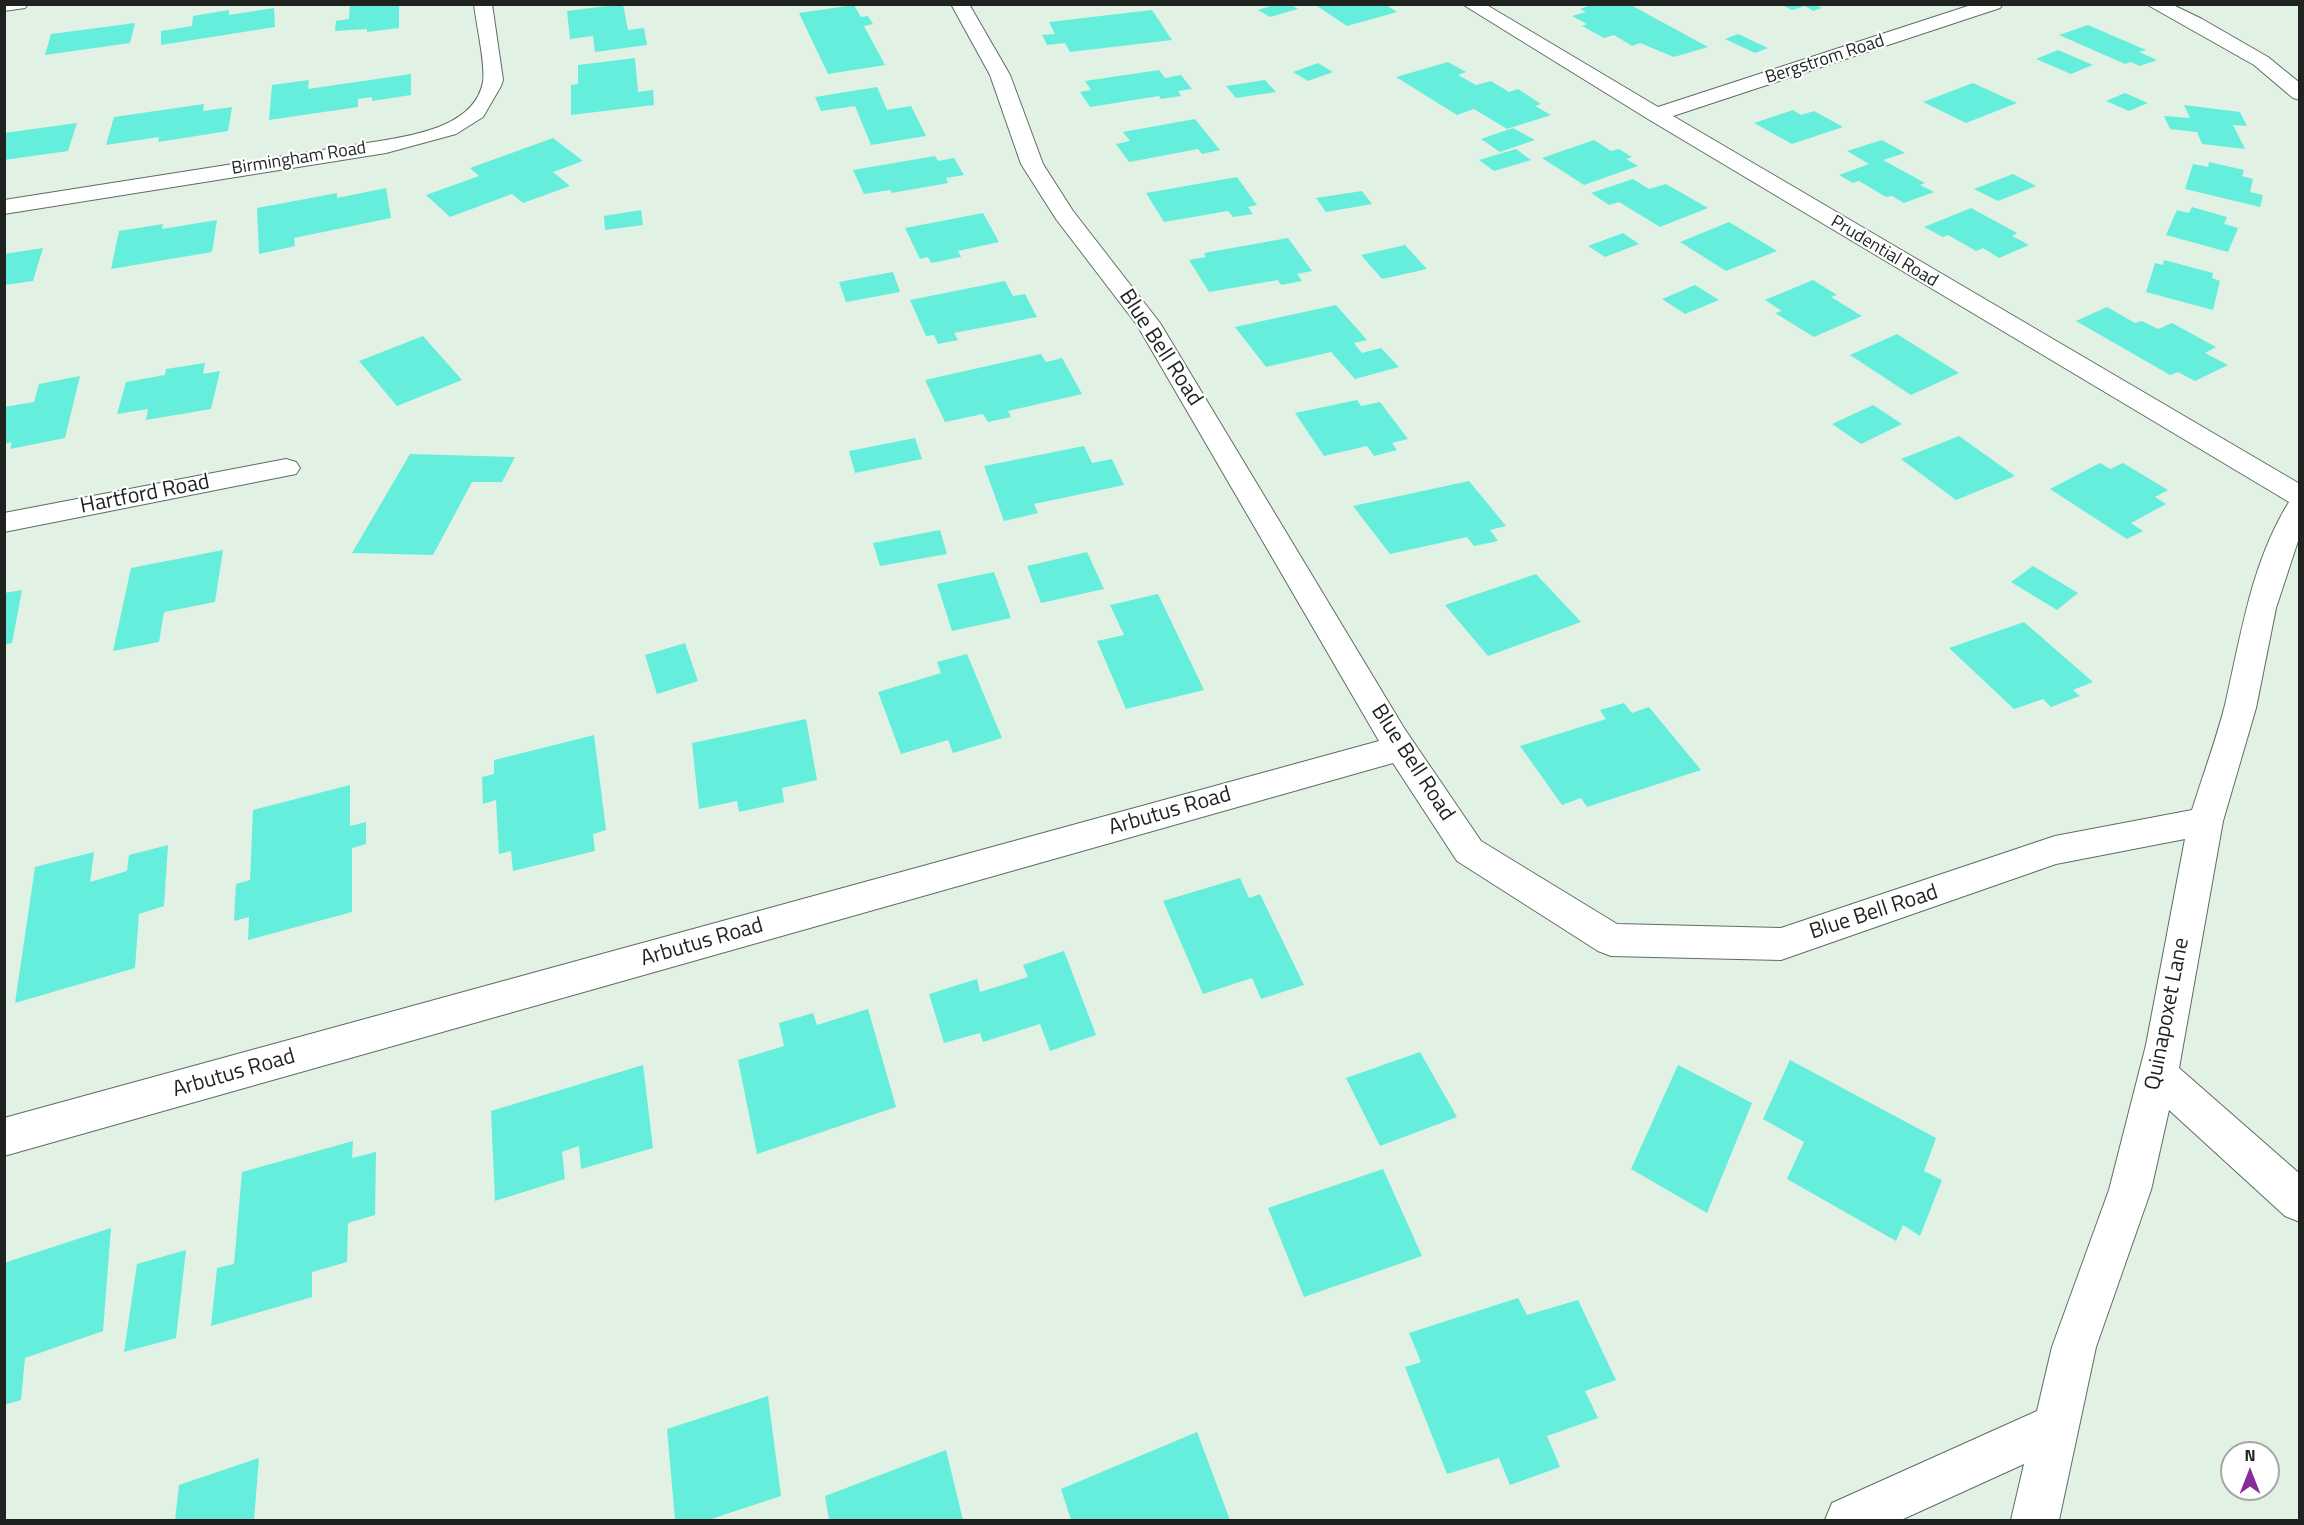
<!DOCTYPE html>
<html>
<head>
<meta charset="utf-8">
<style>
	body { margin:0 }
	#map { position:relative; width:2304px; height:1525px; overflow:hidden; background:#e1f1e4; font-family:"Titillium Web",sans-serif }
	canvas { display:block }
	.frame { position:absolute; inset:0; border:6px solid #1e231f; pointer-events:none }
	.north { position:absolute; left:2220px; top:1441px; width:60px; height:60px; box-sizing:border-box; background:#fff; border:2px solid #a5a7a5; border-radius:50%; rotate:0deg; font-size:16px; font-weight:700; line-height:24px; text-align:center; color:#1e231f }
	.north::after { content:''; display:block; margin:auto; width:21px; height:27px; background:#852e9b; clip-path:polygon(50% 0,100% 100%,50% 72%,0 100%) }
</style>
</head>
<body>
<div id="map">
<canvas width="2304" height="1525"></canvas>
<div class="frame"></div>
<div class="north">N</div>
</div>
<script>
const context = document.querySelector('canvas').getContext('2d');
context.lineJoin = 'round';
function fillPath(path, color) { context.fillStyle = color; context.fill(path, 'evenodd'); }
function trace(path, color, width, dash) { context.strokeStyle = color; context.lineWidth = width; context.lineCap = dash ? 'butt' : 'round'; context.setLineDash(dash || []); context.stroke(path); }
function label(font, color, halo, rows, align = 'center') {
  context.font = font + ' "Titillium Web",sans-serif'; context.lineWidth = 4.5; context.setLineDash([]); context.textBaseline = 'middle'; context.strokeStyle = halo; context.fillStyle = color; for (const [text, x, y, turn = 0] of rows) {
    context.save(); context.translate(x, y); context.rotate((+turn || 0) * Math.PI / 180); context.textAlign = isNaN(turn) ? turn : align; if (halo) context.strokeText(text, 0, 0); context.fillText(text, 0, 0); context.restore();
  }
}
const building = new Path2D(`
	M350 4H399V28L367 32V29L335 31 336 21 349 19Z
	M623 4 628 30 644 28 647 45 595 52 593 36 570 39 567 11Z
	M1277 4H1290L1298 9 1270 17 1258 10Z
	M1314 4H1385L1397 12 1347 26Z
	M1594 4H1629L1708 47 1674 57 1640 43 1632 46 1614 35 1604 38 1582 26 1587 24 1572 16 1586 12 1580 9Z
	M1780 4H1814L1822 8 1813 11 1805 6 1792 10Z
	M854 5 861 17 868 16 873 24 864 26 885 65 828 74 799 13Z
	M274 8 275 27 161 45V31L192 26 193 16 229 10V15Z
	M1152 10 1172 40 1070 52 1065 43 1047 45 1042 35 1055 34 1049 22Z
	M135 23 130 43 45 55 51 34Z
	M2088 25 2146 50 2139 52 2157 60 2140 66 2131 62 2125 64 2059 35Z
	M1738 34 1768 48 1755 53 1725 39Z
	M2058 50 2093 65 2071 74 2036 59Z
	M635 58 638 92 653 90 654 105 571 115V85L578 84V65Z
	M1448 62 1466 72 1458 75 1476 85 1491 81 1509 92 1518 89 1541 104 1535 106 1551 115 1507 129 1474 109 1457 115 1396 77Z
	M1318 63 1333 72 1308 81 1293 72Z
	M1159 70 1165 78 1181 75 1192 89 1178 91 1181 96 1161 99 1159 96 1090 107 1080 92 1091 90 1085 81Z
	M411 74V95L372 101V97L358 99V107L269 120 272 85 309 80 308 89Z
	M1265 80 1276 92 1236 98 1226 86Z
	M1973 83 2017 103 1966 123 1923 102Z
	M877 87 887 110 911 106 926 136 871 145 855 106 821 111 815 97Z
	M2125 93 2148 103 2129 111 2106 101Z
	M204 104 203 111 232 107 228 131 158 142 159 137 106 145 114 117Z
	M2184 105 2240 112 2247 126 2233 125 2245 149 2202 144 2197 132 2170 129 2164 116 2190 118Z
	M1793 110 1801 115 1814 111 1843 127 1792 144 1754 123Z
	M1195 119 1220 150 1202 154 1198 149 1129 162 1116 144 1130 141 1123 132Z
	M77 123 68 151 4 160V133Z
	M1513 128 1535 140 1500 152 1481 139Z
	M553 138 583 161 553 172 570 186 523 203 512 194 450 217 426 195 479 176 470 168Z
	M1594 140 1611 151 1619 149 1632 157 1626 159 1638 166 1584 185 1542 158Z
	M1882 140 1905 153 1883 160 1925 183 1920 185 1934 192 1904 203 1892 196 1886 197 1859 181 1853 183 1839 175 1869 164 1847 151Z
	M1516 149 1531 160 1494 171 1479 160Z
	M935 156 938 161 954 158 964 175 946 178 948 183 892 193 890 190 864 194 853 170Z
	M2209 162 2244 170 2242 176 2253 179 2250 192 2263 195 2260 207 2185 189 2193 164 2208 167Z
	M2013 174 2036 186 1998 201 1974 189Z
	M1237 177 1257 205 1248 207 1253 214 1233 217 1228 211 1164 222 1146 193Z
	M1633 179 1649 189 1666 184 1708 208 1660 227 1619 202 1609 205 1591 193Z
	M386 188 391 218 294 238 295 246 259 254 257 208 337 193V198Z
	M1362 191 1372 204 1326 212 1316 198Z
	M2192 207 2227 217 2224 224 2238 228 2228 252 2166 235 2177 210 2189 213Z
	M1971 208 2017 233 2012 236 2029 245 1999 258 1983 248 1976 251 1948 235 1943 237 1924 227Z
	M641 210 643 225 605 230 604 216Z
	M983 213 999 242 958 251 961 257 931 263 928 257 920 259 905 228Z
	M217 220 212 252 111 269 119 231 163 224 162 229Z
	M1729 222 1777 251 1726 271 1680 242Z
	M1623 233 1639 244 1605 257 1588 246Z
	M1288 238 1312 271 1297 274 1302 281 1281 285 1278 280 1209 292 1189 260 1206 257 1204 253Z
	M1405 245 1427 269 1382 279 1361 255Z
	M43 248 33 281 4 285V254Z
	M2164 260 2213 273 2212 278 2220 281 2213 310 2146 292 2155 263 2163 265Z
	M893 272 900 292 846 302 839 282Z
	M1813 280 1837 295 1831 297 1862 316 1814 337 1775 313 1782 311 1765 300Z
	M1005 281 1013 296 1025 294 1037 317 954 333 958 340 938 344 934 335 926 336 910 300Z
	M1695 285 1719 300 1685 314 1662 299Z
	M1336 305 1367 340 1354 343 1362 353 1381 348 1399 367 1355 379 1331 352 1266 367 1235 327Z
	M2107 307 2135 323 2142 321 2158 329 2172 323 2216 347 2205 353 2228 365 2195 381 2178 372 2170 375 2076 321Z
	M1897 334 1959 373 1911 395 1850 355Z
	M423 336 462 380 397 406 359 361Z
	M1041 354 1046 362 1062 358 1082 394 1008 411 1011 417 988 422 983 414 945 422 925 380Z
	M205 363 203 374 220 371 211 409 146 420 148 409 117 414 126 382 165 375 166 369Z
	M80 376 65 438 10 449 12 442 4 444V407L34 402 39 384Z
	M1357 400 1361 406 1380 402 1408 439 1392 443 1397 450 1374 456 1367 446 1324 456 1295 413Z
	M1873 405 1902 424 1861 444 1832 424Z
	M1959 436 2015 476 1956 500 1901 459Z
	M915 438 922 459 855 473 849 451Z
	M1084 446 1092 463 1112 459 1124 485 1034 504 1038 513 1004 521 984 466Z
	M410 454 515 457 502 482H472L433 555 352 553Z
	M2100 463 2110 469 2123 463 2168 490 2155 497 2166 504 2131 523 2143 531 2127 539 2050 489Z
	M1469 481 1506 526 1490 530 1498 541 1474 546 1467 537 1390 554 1353 506Z
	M940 530 947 554 880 566 873 543Z
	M223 550 215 602 164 612 159 642 113 651 131 568Z
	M1087 552 1104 589 1041 603 1027 566Z
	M2033 566 2078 593 2057 610 2011 582Z
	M994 572 1011 618 952 631 937 584Z
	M1536 574 1581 622 1488 656 1445 605Z
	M22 590 12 643 4 645V593Z
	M1158 594 1204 690 1126 709 1097 641 1124 635 1110 605Z
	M2024 622 2093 682 2073 690 2080 696 2051 707 2043 699 2014 709 1949 648Z
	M685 643 698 681 657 694 645 655Z
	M967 654 1002 738 953 753 948 740 901 754 878 692 941 673 937 662Z
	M1624 703 1632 713 1649 707 1701 770 1587 807 1581 798 1562 805 1520 746 1606 719 1600 710Z
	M806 719 817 780 782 788 784 802 739 812 737 801 699 809 692 743Z
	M594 735 606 830 593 834 595 851 513 871 511 851 499 854 496 800 483 804 482 777 494 774V760Z
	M350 785V826L366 822V844L352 848V912L248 940 249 917 234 921 236 884 250 880 253 810Z
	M168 845 164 906 139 914 135 968 15 1003 35 867 94 852 90 882 127 871 129 855Z
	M1240 878 1249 898 1260 894 1304 985 1261 999 1252 978 1203 994 1163 901Z
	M1064 951 1096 1035 1050 1051 1040 1024 983 1042 980 1033 944 1043 929 994 977 979 980 992 1028 977 1023 965Z
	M868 1009 896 1107 757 1154 738 1060 784 1046 779 1023 813 1013 817 1025Z
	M1420 1052 1457 1117 1380 1146 1346 1078Z
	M1790 1060 1936 1138 1924 1171 1942 1180 1920 1236 1903 1225 1896 1241 1787 1179 1804 1142 1763 1119Z
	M643 1065 653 1148 581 1169 579 1146 562 1152 565 1179 495 1201 491 1111Z
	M1678 1065 1752 1103 1707 1213 1631 1169Z
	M353 1141 352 1158 376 1152 375 1215 348 1223 347 1262 312 1272V1297L211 1326 217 1268 234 1264 242 1172Z
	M1383 1169 1422 1256 1304 1297 1268 1208Z
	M111 1228 103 1331 25 1358 21 1400 4 1405V1263Z
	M186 1250 176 1338 124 1352 137 1264Z
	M1518 1298 1527 1315 1578 1300 1616 1380 1585 1391 1598 1418 1547 1436 1560 1467 1510 1485 1499 1458 1447 1474 1405 1367 1421 1362 1409 1333Z
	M768 1396 781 1496 708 1520H675L667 1429Z
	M1197 1432 1230 1520H1071L1061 1489Z
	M946 1450 963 1520H829L825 1496Z
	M259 1458 254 1520H175L179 1485Z`);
const minor = new Path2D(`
	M4 4H28L25 8 4 11Z
	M474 4H492L503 80 501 86 483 117 456 134 386 153 4 214V200L386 140C421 134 475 124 483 82 486 65 476 24 474 4Z
	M951 4H969L1010 75 1043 164 1073 211 1160 323 1404 728 1481 841 1617 924 1781 928 2055 836 2192 810C2203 775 2216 740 2225 705 2241 636 2251 563 2289 502L1648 119 1462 4H1485L1658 107 1974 4H2003L2000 8 1673 116 2300 484V535L2276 608 2256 708 2223 821 2179 1068 2300 1174V1222L2285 1216 2169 1110 2151 1190 2096 1347 2059 1520H2011L2024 1464 1901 1520H1825L1832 1503 2037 1411 2052 1347 2109 1190 2146 1045 2185 839 2056 864 1781 960 1611 956 1598 951 1457 861 1393 763 4 1156V1118L1379 741 1137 325 1056 219 1021 164 990 75Z
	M2146 4H2171L2202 19 2268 57 2300 83V100L2293 98 2254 65Z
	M286 459 296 462 300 468 296 474 4 532V513Z`);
const farStreetnames = [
	["Bergstrom Road",1825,60,-18],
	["Birmingham Road",299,159,-9],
	["Prudential Road",1884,252,31]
];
const streetNames = [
	["Blue Bell Road",1160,348,57],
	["Hartford Road",145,495,-11],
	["Blue Bell Road",1412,763,57],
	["Arbutus Road",1170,812,-16],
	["Blue Bell Road",1874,913,-18],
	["Arbutus Road",702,943,-16],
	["Quinapoxet Lane",2168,1014,-79],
	["Arbutus Road",234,1074,-16]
];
fillPath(building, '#66eedc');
trace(minor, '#606d62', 2);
fillPath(minor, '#fff');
label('18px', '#1e231f', '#fff', farStreetnames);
label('22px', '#1e231f', '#fff', streetNames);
</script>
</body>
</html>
